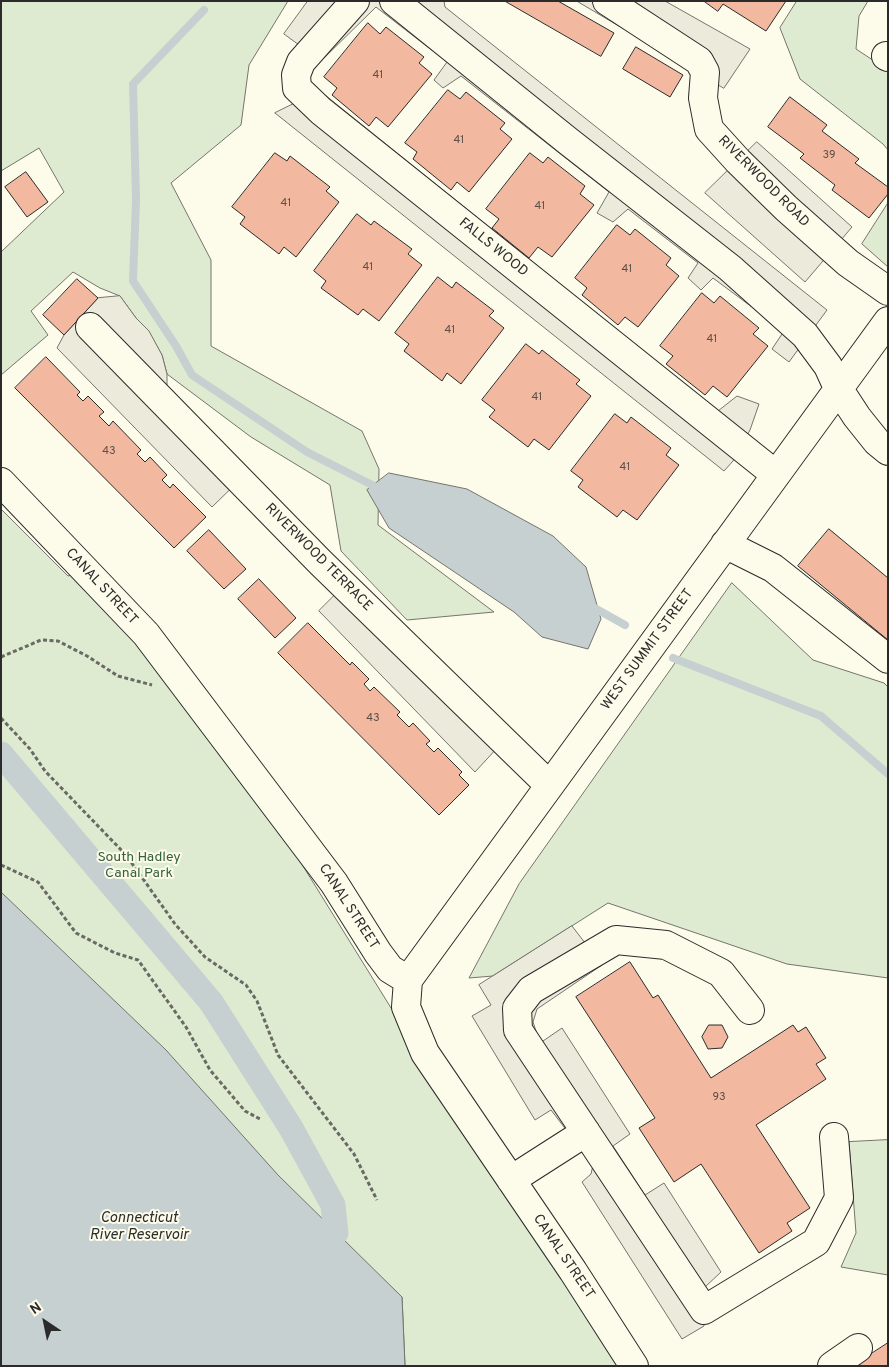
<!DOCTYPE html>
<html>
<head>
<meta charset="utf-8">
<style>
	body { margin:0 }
	#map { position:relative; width:889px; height:1367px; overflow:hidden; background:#fdfbea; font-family:Overpass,sans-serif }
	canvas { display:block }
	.frame { position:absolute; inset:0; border:2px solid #2b2b2b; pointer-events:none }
	.north { position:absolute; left:20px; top:1297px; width:50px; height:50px; -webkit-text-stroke:4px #fdfbea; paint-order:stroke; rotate:326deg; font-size:14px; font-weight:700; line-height:20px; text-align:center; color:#2b2b2b }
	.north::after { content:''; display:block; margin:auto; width:18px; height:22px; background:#2b2b2b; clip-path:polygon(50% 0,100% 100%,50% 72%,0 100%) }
</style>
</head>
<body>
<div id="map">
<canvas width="889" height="1367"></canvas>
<div class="frame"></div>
<div class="north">N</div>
</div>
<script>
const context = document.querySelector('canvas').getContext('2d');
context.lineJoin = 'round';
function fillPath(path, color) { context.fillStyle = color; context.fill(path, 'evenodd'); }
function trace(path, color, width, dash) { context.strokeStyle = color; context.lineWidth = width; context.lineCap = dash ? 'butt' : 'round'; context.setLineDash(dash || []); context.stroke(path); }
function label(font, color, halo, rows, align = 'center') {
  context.font = font + ' Overpass,sans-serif'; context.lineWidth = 4; context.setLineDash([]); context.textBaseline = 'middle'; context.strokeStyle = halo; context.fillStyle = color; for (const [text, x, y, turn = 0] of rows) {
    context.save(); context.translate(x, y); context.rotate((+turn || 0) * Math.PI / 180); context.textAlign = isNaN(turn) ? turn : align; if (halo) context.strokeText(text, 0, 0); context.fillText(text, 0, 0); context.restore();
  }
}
const green = new Path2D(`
	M1 1H288L249 65 241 125 171 183 211 260V346L362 431 379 469 378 525 494 612 407 620 341 551 330 485 251 437 167 374 162 355 149 332 136 318 120 296 100 288 73 272 31 311 48 335 1 375V252L64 192 39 148 1 171Z
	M797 1H868L859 16 856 49 888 70V150L883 144 800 79 780 28Z
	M888 203V267L862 244Z
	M1 509 68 576 86 571 218 729 481 1153 632 1366H405L402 1297 1 925Z
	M732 583 813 660 884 683 888 687V978L787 964 608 903 493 976 469 978 519 884Z
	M888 1140V1275L841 1267 856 1233 849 1142Z`);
const parking = new Path2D(`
	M308 1H444L445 7 827 310 789 362 772 349 784 331 713 278 701 290 688 278 698 263 628 209 613 222 597 213 609 192 461 76 443 88 434 80 447 62 376 7 321 61 284 34Z
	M577 1H665L750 49 724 88Z
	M320 91 718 411 737 396 759 404 750 430 733 461 724 471 275 113Z
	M757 142 852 227 805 282 705 193Z
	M120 296 136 318 149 331 162 355 167 374V387L248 472 212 507 57 348 64 335 98 298Z
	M353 577 510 734 475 772 319 611Z
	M572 926 602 965 537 1009 533 1022 538 1037 543 1041 562 1028 630 1134 613 1146 645 1195 664 1183 721 1272 705 1287 704 1326 682 1339 582 1182 591 1174 593 1165 551 1110 535 1120 472 1016 491 1005 479 985Z`);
const water = new Path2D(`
	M389 473 467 489 553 536 586 567 601 619 588 649 542 637 514 612 389 528 367 490Z
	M1 892 166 1050 278 1175 402 1297 405 1366H1Z`);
const stream = new Path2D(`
	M204 10 133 84 136 200 133 281 176 346 192 375 307 452 382 490
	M591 606 625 625
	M673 658 821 716 888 774`);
const canal = new Path2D(`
	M1 754 211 1002 291 1128 333 1205 336 1233`);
const building = new Path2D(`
	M505 1H558L614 33 601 56Z
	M704 1H786L766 31 723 4 718 11Z
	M368 23 380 34 386 27 424 57 419 63 432 74 388 127 376 117 369 126 332 95 337 88 324 77Z
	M636 47 683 75 670 97 623 69Z
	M448 90 460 99 466 92 505 123 500 129 512 139 469 192 457 182 451 190 413 159 417 152 405 143Z
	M790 97 827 125 822 131 859 159 855 163 888 187V194L869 218 832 190 835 185 800 158 804 154 768 127Z
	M275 153 287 161 290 156 330 187 326 191 339 202 296 257 284 247 279 254 240 224 245 217 232 207Z
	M530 153 543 163 548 157 585 186 580 194 594 205 552 257 538 247 529 258 492 228 499 219 486 209Z
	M26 172 48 202 27 217 5 187Z
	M357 214 371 225 374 221 412 249 408 254 422 265 379 321 363 309 358 315 321 288 326 281 314 271Z
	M617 225 630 235 635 229 671 258 666 265 679 276 638 327 625 317 618 325 582 295 587 288 575 278Z
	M438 277 452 288 456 282 494 311 489 316 504 328 461 384 447 373 442 381 404 351 409 344 395 333Z
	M77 279 98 298 64 335 43 315Z
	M702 293 714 303 720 296 759 328 753 334 768 346 727 397 713 386 705 395 666 364 673 356 660 346Z
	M526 344 539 354 542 350 580 380 576 384 591 396 549 450 534 439 528 447 489 417 495 410 482 400Z
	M46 357 80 392 77 395 83 401 88 396 104 412 99 416 109 426 113 421 141 450 137 454 145 462 150 457 167 475 162 480 170 488 173 484 206 517 174 548 15 388Z
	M615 414 627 423 631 417 671 448 666 455 679 465 637 520 623 510 617 517 578 487 583 480 571 471Z
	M829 529 888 578V640L798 566Z
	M209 530 246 569 224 589 187 551Z
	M259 579 296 618 275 638 238 599Z
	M308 623 350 665 352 662 369 679 364 684 370 691 374 687 400 712 397 715 409 727 413 723 430 741 426 744 434 752 438 748 462 772 459 775 469 785 439 815 278 653Z
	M630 962 653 998 658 995 711 1078 793 1025 798 1032 806 1027 826 1058 816 1064 826 1079 756 1125 810 1208 787 1223 792 1231 759 1253 701 1164 674 1182 639 1128 655 1118 576 997Z
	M709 1025H722L728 1037 722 1048 708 1049 702 1037Z
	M888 1343V1366H854V1365Z`);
const path = new Path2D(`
	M1 657 41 640 58 641 87 656 118 676 152 685
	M1 718 30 749 45 771 126 855 175 924 205 957 246 985 257 1001 278 1055 354 1154 377 1200
	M1 865 38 882 76 933 115 953 138 960 186 1027 210 1070 245 1111 260 1119`);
const minor = new Path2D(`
	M355 1 301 62 296 75 297 88 321 111 775 474
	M394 1 568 141 730 268 805 335 828 366 838 388 857 417 877 442 888 451
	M607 1 699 61 705 72 703 98 709 129 738 161 786 208 848 263 888 291
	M886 56 888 57
	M90 327 320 562 549 785
	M1 482 146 634 334 883 378 953 390 969 408 980
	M725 544 773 568 888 659
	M750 1010 721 973 666 945 616 940 531 990 517 1008 518 1030 704 1310 816 1242 839 1198 834 1137
	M511 1180 586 1132
	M634 1366 573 1271 425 1053 406 1007 408 980 888 321
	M832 1366 858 1348`);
const numberNames = [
	["41",378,76],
	["41",459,141],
	["39",829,156],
	["41",286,204],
	["41",540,207],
	["41",368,268],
	["41",627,270],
	["41",450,331],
	["41",712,340],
	["41",537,398],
	["43",109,452],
	["41",625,468],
	["43",373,719],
	["93",719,1098]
];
const streetNames = [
	["RIVERWOOD ROAD",763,182,45],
	["FALLS WOOD",493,248,39],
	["RIVERWOOD TERRACE",318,558,45],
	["CANAL STREET",101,587,47],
	["WEST SUMMIT STREET",648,650,-54],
	["CANAL STREET",348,907,57],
	["CANAL STREET",563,1257,56]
];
const parkNames = [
	["South Hadley",139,858],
	["Canal Park",139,874]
];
const waterNames = [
	["Connecticut",139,1219],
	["River Reservoir",139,1236]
];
fillPath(green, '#deebd1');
trace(green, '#74746e', 1);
fillPath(parking, '#eceadb');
trace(parking, '#74746e', 1);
fillPath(water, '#c7d0d0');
trace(water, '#74746e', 1);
trace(stream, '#c7d0d0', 8);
trace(canal, '#c7d0d0', 25);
fillPath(building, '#f2b8a0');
trace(building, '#2b2b2b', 1);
trace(minor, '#2b2b2b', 30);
trace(path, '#6a6964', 3, [4, 2.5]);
trace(minor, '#fdfbea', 28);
label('11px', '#5d4e48', null, numberNames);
label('14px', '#2b2b2b', '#fdfbea', streetNames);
label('14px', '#34623c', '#fdfbea', parkNames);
label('italic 15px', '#2b2b2b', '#fdfbea', waterNames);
</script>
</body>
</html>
